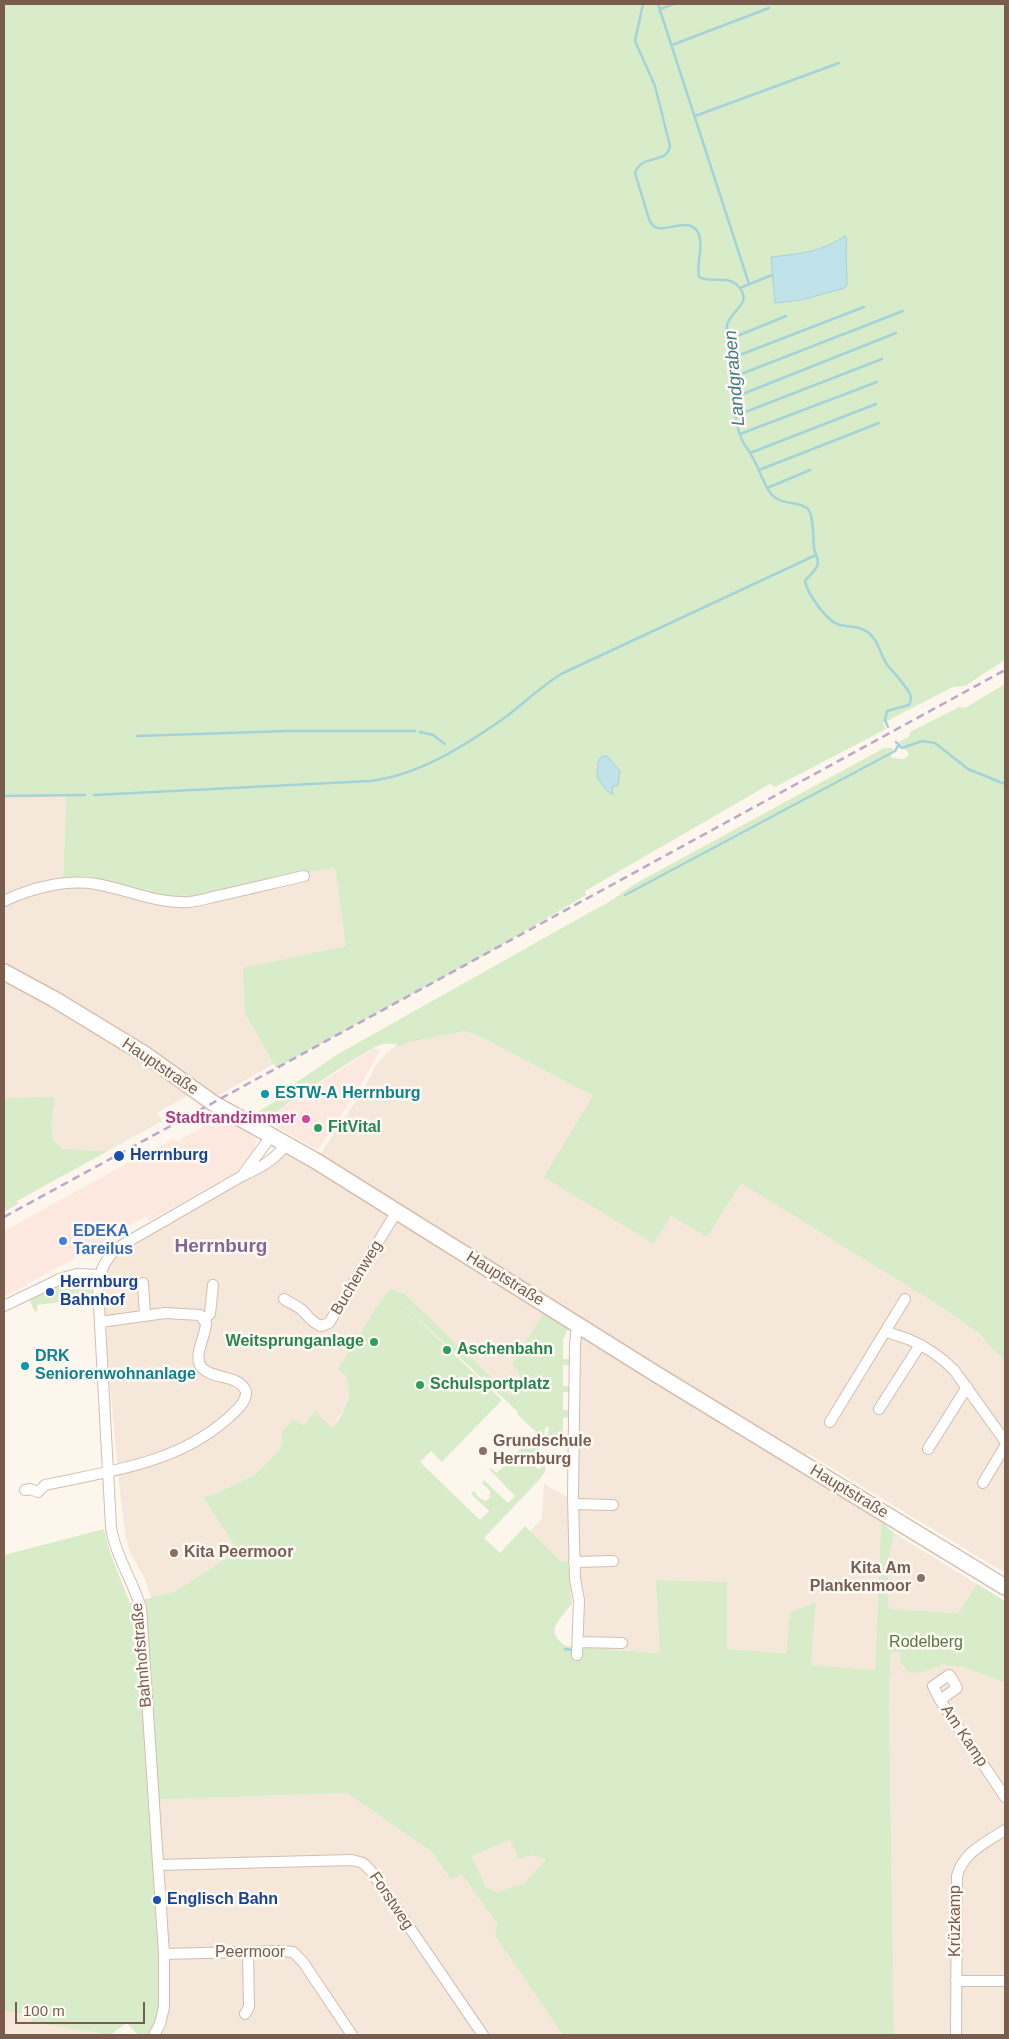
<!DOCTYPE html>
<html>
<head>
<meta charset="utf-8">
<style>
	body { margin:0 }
	#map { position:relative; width:1009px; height:2039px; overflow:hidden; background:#fdf6ec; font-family:Arial,sans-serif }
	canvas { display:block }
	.frame { position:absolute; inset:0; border:5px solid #7a5c4d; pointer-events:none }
	.scale { position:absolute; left:15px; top:2002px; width:130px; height:22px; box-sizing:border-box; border:2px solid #7a5c4d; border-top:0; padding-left:6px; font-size:15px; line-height:18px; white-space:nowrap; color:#7a5c4d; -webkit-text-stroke:4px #fffaf3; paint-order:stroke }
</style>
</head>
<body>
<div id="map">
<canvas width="1009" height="2039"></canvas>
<div class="frame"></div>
<div class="scale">100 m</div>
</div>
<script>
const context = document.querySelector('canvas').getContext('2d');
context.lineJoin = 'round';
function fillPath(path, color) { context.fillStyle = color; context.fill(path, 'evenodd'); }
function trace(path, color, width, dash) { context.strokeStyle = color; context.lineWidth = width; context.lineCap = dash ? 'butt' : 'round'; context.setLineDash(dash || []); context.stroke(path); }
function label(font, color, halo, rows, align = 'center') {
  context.font = font + ' Arial,sans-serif'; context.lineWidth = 5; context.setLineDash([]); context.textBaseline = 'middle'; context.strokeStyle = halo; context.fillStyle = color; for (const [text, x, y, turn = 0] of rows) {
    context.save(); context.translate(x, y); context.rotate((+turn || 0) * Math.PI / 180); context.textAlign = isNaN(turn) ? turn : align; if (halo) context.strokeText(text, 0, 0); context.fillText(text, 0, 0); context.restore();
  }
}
const residential = new Path2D(`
	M4 796H66L63 880 304 873 335 868 347 946 245 1015 274 1064 203 1104 189 1095 157 1113 162 1121 108 1151 63 1149 54 1141 51 1128 55 1098H4Z
	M466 1031 483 1038 593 1096 653 1244 671 1216 707 1236 741 1182 948 1311 969 1326 988 1343 1005 1362V1573L807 1453 803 1464 818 1482 881 1521 875 1670 811 1665 816 1602 790 1612 786 1653 727 1649 726 1582 660 1653 575 1647 574 1562H562L530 1531 542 1518 544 1484 568 1497 573 1496 576 1331 544 1312 512 1363 520 1372 521 1377 516 1389 510 1395 404 1293 397 1290 379 1303 339 1367V1370L348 1380 349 1388 345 1408 332 1428 304 1427 282 1431 281 1448 256 1474 215 1494 203 1497 238 1551 174 1592 151 1598 145 1579 130 1552 126 1537 121 1501 99 1275 109 1257 281 1151 316 1160 362 1092 377 1063 391 1049 397 1045 398 1046 410 1042Z
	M894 1533 977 1584 958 1613 890 1609 888 1605V1561Z
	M891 1652H899L903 1668 919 1673 943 1664 950 1666H959L1005 1683V2035H894L889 1695Z
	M347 1793 432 1852 451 1880 462 1873 497 1924 495 1936 563 2035H148L159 2005V1965L149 1800Z
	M510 1840 531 1855 546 1859 524 1883 498 1892 491 1891 486 1887 470 1856Z
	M4 2011 32 2015 31 2022 101 2033 103 2035H4Z`);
const commercial = new Path2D(`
	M374 1048 380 1051 361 1085 318 1150 267 1121 270 1117 291 1102Z
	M229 1120 252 1134 256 1141 254 1151 236 1172 149 1221 146 1216 105 1239 103 1243 4 1297V1231L148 1152 149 1153 173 1139 178 1141 212 1122 216 1128Z`);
const green = new Path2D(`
	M4 4H1005V660L965 686 953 687 883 723 886 729 775 787 770 784 585 891 586 895 493 950 276 1068 245 1014 243 968 346 946 335 868 304 873 189 900 63 880 66 796H4Z
	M1005 684V1362L979 1334 948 1311 741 1183 707 1237 671 1216 654 1244 544 1177 593 1096 483 1038 466 1031 410 1042 398 1047 396 1044C389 1043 383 1043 377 1046 361 1054 274 1110 267 1121L254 1114 279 1099 285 1090 338 1054 594 910C612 902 625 889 642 880L884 748H893L891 758 904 759 909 754 899 742 910 736V732L959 707 965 708Z
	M50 1097 55 1098 51 1128 54 1141 63 1149 108 1151 17 1201 18 1204 4 1212V1098Z
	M82 1277 90 1283 94 1300 93 1304 87 1306 86 1299 37 1305V1311L35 1312 29 1299 64 1281Z
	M390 1289 404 1293 510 1395C523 1382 524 1377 512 1363L544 1312 569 1327 563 1340V1359H572V1365H563V1386H569V1392H563V1410H569V1417L563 1418V1439L549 1448 546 1444 549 1428 546 1427 542 1441 534 1434 536 1432 517 1414 518 1412 395 1297 502 1400 442 1462 431 1451 420 1462 480 1520 489 1511 471 1494 474 1491 478 1497 485 1501 490 1498V1491L482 1483 484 1480 508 1503 515 1496 489 1469 491 1468 497 1473 530 1439 540 1449 536 1468 540 1469 543 1452 545 1454V1472L539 1480 484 1538 500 1553 525 1526 562 1562H568L572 1603C562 1619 542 1630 566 1646L660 1653 656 1580 727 1582V1649L786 1653 790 1612 816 1602 811 1665 875 1670 881 1521 894 1533 888 1561V1605L890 1609 958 1613 977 1584 1005 1601V1683L960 1666H950L943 1664C922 1673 903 1683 899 1652H891L889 1695 894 2035H563L495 1936 497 1924 462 1874 451 1880 432 1852 347 1793 150 1800 159 1965V2005L156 2021 148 2035H138L127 2023 110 2035H103L101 2033 31 2022 32 2015 4 2011V1555L104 1529 110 1553 130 1603 174 1592 238 1551 203 1497 215 1494 256 1474 281 1448 282 1431 294 1419 304 1426 315 1411 332 1428C343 1418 353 1393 347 1379 345 1375 342 1373 339 1370V1367L379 1303ZM510 1840 519 1859 531 1855 546 1859 524 1883 497 1892 486 1887 471 1856Z`);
const water = new Path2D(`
	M845 236 847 239 846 248 847 284 845 288 801 300 775 303 771 257C798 254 822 252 845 236Z
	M607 756 620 771 618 785 612 787 613 795 605 789 597 777 598 762 601 757Z`);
const stream = new Path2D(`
	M643 4 635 41 655 86 670 146C667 165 642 153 635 173L649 219C656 239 677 220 691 226 709 234 695 263 699 277 711 284 727 274 738 286 754 303 731 310 727 325 725 336 736 346 737 357 738 363 737 369 736 376 734 398 733 422 743 442 747 449 752 455 755 462 761 473 764 486 772 495 781 505 798 501 807 508 814 513 813 539 814 548 815 553 818 558 818 563 817 571 809 575 805 581 807 593 827 622 840 625 850 627 860 626 869 633 880 642 880 656 888 666 896 675 904 683 910 694L911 699 909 705 887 711 885 720 888 727
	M658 4 749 284
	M660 9 674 4
	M672 45 769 8
	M695 116 839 63
	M740 288 772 275
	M730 339 786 316
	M737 356 864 307
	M736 376 903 311
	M735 397 896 333
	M735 416 882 359
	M740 434 877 382
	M750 453 876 404
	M759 470 879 423
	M767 488 810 470
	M420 732 433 735 445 744
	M137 736 287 731H415
	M896 742 902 748 922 741 935 743 968 769 1005 784
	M94 795 370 781C420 775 466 745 507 716 525 702 542 686 561 674L816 555
	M4 796 85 795
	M625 895 895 751 898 746
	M565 1649 574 1650`);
const street = new Path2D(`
	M4 901C31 888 66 879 96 884 127 889 156 904 189 902 200 901 211 897 222 895 250 889 277 882 304 876
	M244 1173 272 1135
	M143 1283 145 1316
	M284 1299C290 1303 297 1306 302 1310 309 1317 311 1322 321 1326L329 1323 397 1211
	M4 1306 62 1278 77 1274 99 1275
	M204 1319 210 1314 213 1285
	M577 1325 575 1344 573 1496 575 1579 579 1600 577 1655
	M886 1331C894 1335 900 1336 908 1339 925 1346 941 1357 954 1370L1005 1441
	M879 1409 920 1345
	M830 1422 905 1299
	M928 1449 967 1387
	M983 1483 1005 1446
	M25 1490 30 1489 38 1492 45 1485C109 1471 176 1464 227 1419 235 1412 247 1402 246 1391 238 1374 214 1380 202 1368 192 1357 206 1336 206 1323L200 1315 165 1313 100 1322
	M573 1504 613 1505
	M574 1562 613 1561
	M578 1642 622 1643
	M949 1675 951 1677 957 1688 940 1700 933 1686Z
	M940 1700 1005 1797
	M159 1865 352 1860 363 1863 371 1871 483 2035
	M164 1954 282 1951 293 1952 303 1962 352 2035
	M956 1981H1005
	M245 2014 249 2007 248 1952
	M154 2035 160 2024 164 2007V1954L141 1608C133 1581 115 1555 111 1527L98 1287C100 1270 105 1260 117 1248L242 1176C260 1168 275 1160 287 1143
	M956 2035 957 1876C963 1852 987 1842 1005 1830`);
const secondary = new Path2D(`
	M4 972 54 999 146 1055 213 1103 316 1161 656 1374 1005 1587`);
const rail = new Path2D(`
	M4 1217 1005 670`);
const markers = [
	[265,1094,5,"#0f9aa8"],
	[306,1119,5,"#d1479c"],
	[318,1128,5,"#2e9e5b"],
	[119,1156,6,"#1a4fb4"],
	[63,1241,5,"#3f7fe0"],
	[50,1292,5,"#1a4fb4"],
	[374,1342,5,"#2e9e5b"],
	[447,1350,5,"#2e9e5b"],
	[25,1366,5,"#0f9aa8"],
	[420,1385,5,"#2e9e5b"],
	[483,1451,5,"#8d6e63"],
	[174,1553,5,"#8d6e63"],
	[921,1578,5,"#8d6e63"],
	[157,1900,5,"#1a4fb4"]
];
const streetNames = [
	["Hauptstraße",160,1067,34],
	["Buchenweg",357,1278,-59],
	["Hauptstraße",505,1279,32],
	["Hauptstraße",849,1492,31],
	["Bahnhofstraße",142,1655,-95],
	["Am Kamp",964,1736,56],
	["Forstweg",391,1901,56],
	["Krüzkamp",956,1921,-90],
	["Peermoor",250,1953]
];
const cultureNames = [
	["ESTW-A Herrnburg",275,1094],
	["DRK",35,1357],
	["Seniorenwohnanlage",35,1375]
];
const hotelNames = [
	["Stadtrandzimmer",296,1119]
];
const leisureNames = [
	["FitVital",328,1128],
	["Weitsprunganlage",364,1342,"right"],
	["Aschenbahn",457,1350],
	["Schulsportplatz",430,1385]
];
const transitNames = [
	["Herrnburg",130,1156],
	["Herrnburg",60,1283],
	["Bahnhof",60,1301],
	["Englisch Bahn",167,1900]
];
const shopNames = [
	["EDEKA",73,1232],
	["Tareilus",73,1250]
];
const educationNames = [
	["Grundschule",493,1442],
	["Herrnburg",493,1460],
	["Kita Peermoor",184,1553],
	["Kita Am",911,1569,"right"],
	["Plankenmoor",911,1587,"right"]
];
const parkNames = [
	["Rodelberg",926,1643]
];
const waterNames = [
	["Landgraben",735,378,-95]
];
const quarterNames = [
	["Herrnburg",221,1247]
];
fillPath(residential, '#f5e8da');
fillPath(commercial, '#fde8e0');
fillPath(green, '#d8ecc9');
fillPath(water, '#bfe3e8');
trace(water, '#a5d3da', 1);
trace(stream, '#a5d3da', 2.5);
trace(street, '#d1beb0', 12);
trace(secondary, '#d6c0b0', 18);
trace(street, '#fff', 10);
trace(secondary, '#fff', 15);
trace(rail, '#b9a8c9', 2.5, [8, 5]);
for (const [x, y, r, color] of markers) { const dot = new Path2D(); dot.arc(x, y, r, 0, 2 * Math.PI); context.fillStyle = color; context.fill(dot); trace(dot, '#fffaf3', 2); }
label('16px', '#7a5c4d', '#fffaf3', streetNames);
label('bold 16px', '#0d838f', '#fffaf3', cultureNames, 'left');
label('bold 16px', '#b23c85', '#fffaf3', hotelNames, 'right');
label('bold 16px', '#27864d', '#fffaf3', leisureNames, 'left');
label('bold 16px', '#164399', '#fffaf3', transitNames, 'left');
label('bold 16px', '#366cbe', '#fffaf3', shopNames, 'left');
label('bold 16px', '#785e54', '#fffaf3', educationNames, 'left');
label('16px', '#537a41', '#fffaf3', parkNames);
label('italic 18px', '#437c86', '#fffaf3', waterNames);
label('bold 19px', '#846695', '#fffaf3', quarterNames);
</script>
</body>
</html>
